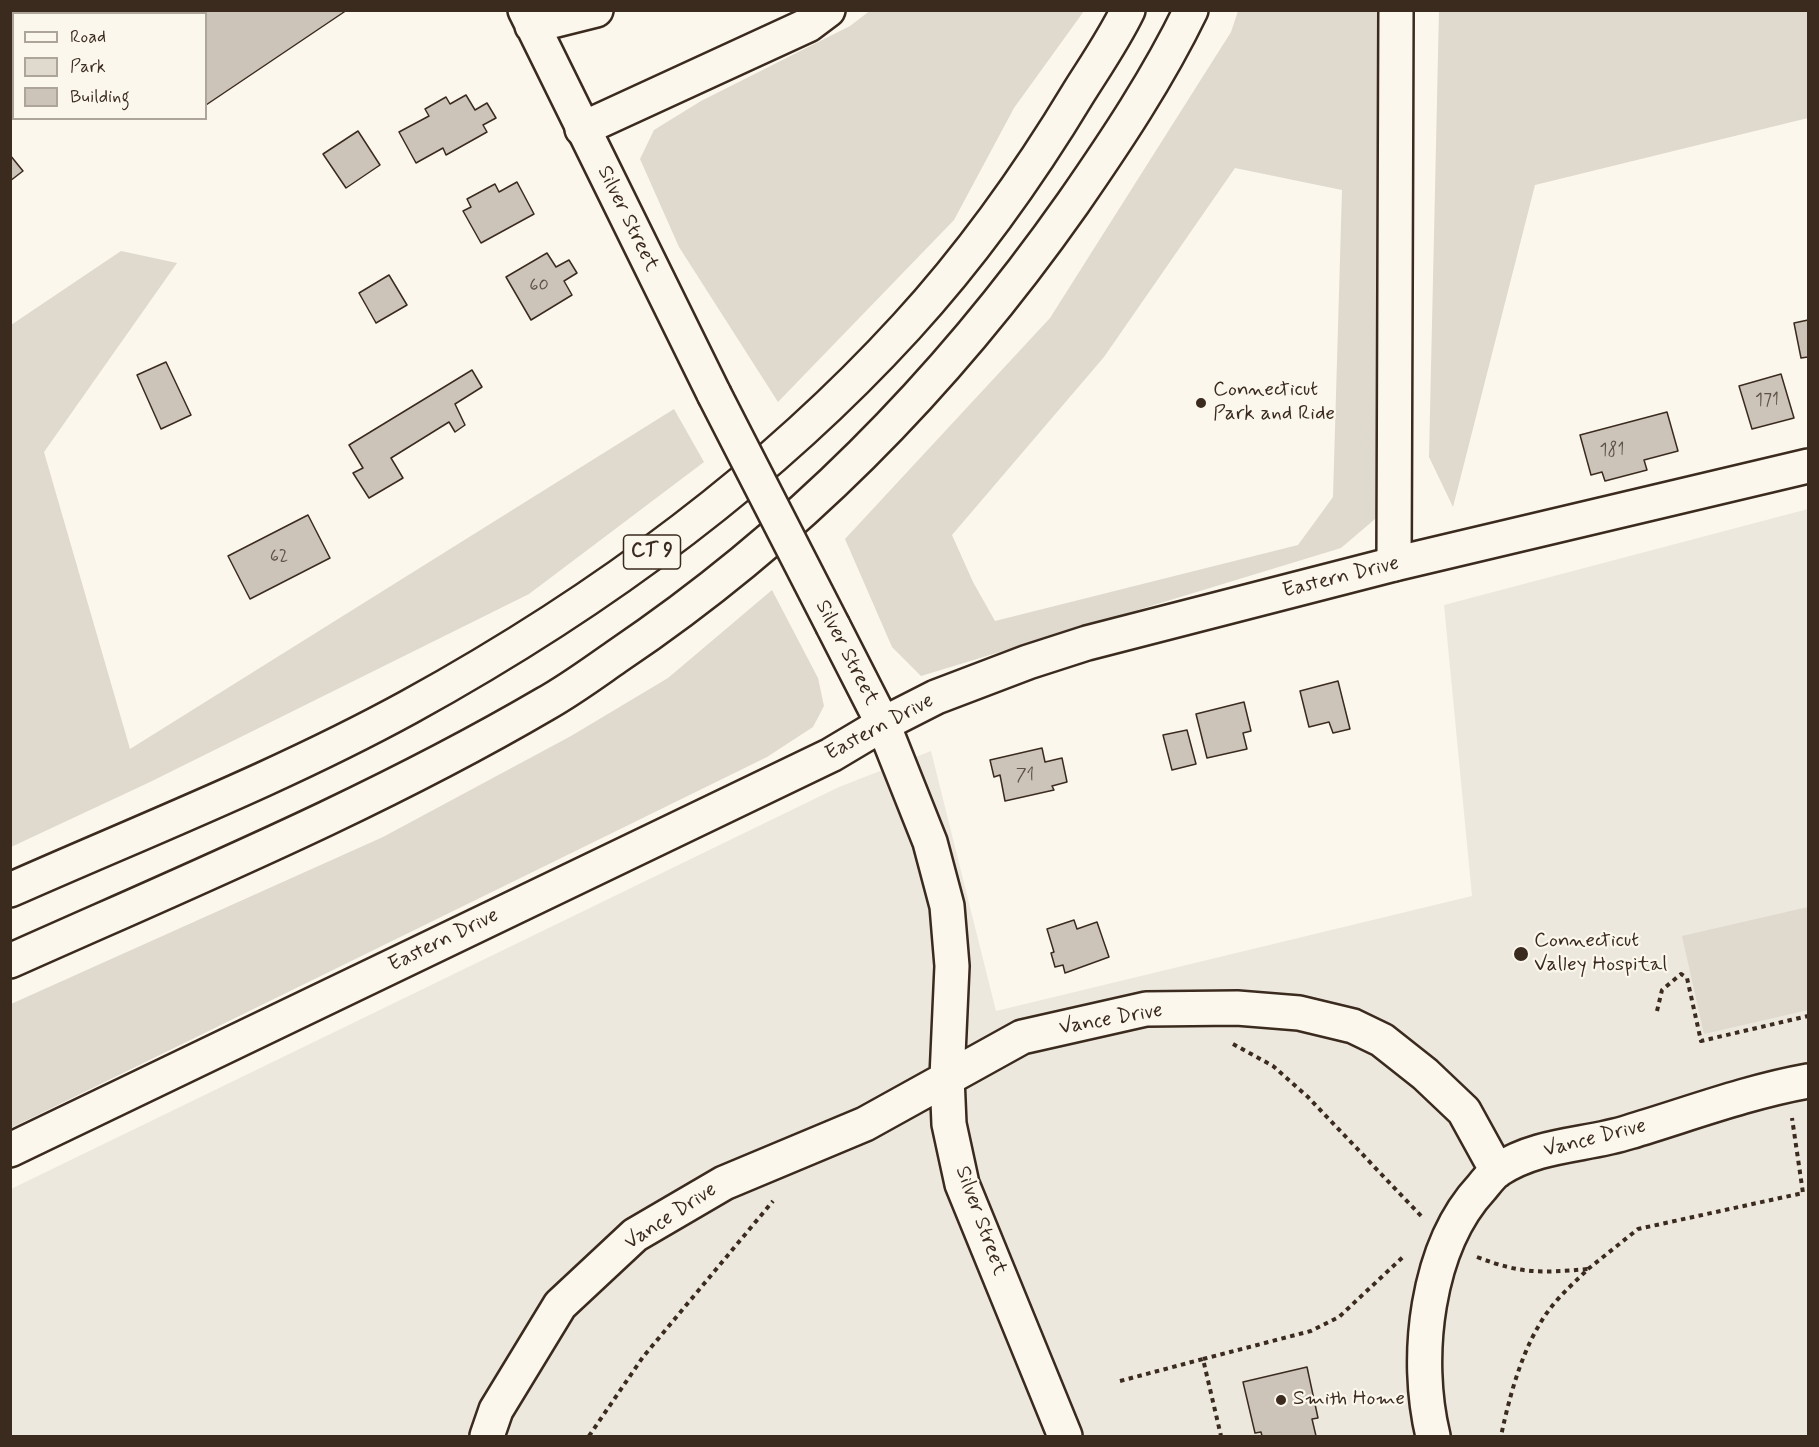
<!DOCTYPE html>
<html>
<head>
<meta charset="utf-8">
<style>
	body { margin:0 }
	#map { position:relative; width:1819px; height:1447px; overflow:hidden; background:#fbf7ec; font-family:Mynerve,sans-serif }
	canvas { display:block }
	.frame { position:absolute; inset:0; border:12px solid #3b2a1e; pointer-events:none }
	.legend { position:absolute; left:12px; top:12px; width:195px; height:108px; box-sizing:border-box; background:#fbf7ec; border:2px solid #aea59a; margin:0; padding:8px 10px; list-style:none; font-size:18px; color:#3b2a1e }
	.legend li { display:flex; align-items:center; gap:12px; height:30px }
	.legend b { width:30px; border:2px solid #aea59a }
</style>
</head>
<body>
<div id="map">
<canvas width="1819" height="1447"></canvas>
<div class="frame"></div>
<ul class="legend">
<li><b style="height:8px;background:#fbf7ec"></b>Road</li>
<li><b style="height:16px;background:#dfd9ce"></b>Park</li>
<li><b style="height:16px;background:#ccc4b9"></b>Building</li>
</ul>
</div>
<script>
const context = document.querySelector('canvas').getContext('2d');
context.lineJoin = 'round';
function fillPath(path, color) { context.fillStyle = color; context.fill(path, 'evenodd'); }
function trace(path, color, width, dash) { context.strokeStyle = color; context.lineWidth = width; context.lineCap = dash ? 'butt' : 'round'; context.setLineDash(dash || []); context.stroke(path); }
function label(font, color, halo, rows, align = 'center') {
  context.font = font + ' Mynerve,sans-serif'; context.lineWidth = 4.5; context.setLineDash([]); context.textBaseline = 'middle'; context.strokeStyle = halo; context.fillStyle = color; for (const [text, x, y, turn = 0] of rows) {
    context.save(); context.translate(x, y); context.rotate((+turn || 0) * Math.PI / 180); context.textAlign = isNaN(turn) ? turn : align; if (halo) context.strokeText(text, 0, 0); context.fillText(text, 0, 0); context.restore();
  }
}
const built = new Path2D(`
	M1808 509V1436H11V1189L839 787 931 751 996 1011 1472 896 1444 605Z`);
const green = new Path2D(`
	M871 10 1084 11 1014 108 954 220 778 402 679 247 640 159 654 130 701 101 850 26Z
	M1238 11H1391L1381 496 1375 519 1341 548 921 676 892 647 845 539 1050 318 1231 32ZM1235 168 1342 190 1333 497 1298 545 995 621 973 582 952 535 1104 357Z
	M1439 11H1808V118L1535 185 1453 507 1429 457Z
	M121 251 177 263 44 452 130 749 674 409 704 462 529 594 150 782 11 847V325Z
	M772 590 818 678 824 706 813 727 767 757 11 1128V1004L383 837 571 736 668 678Z
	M1808 907V1010L1704 1034 1682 936Z`);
const building = new Path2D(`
	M137 10H347L206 105V14H139Z
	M466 95 475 110 487 103 496 118 483 125 487 132 446 155 443 148 416 163 399 132 429 116 425 109 446 97 450 104Z
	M358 131 380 165 346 188 323 154Z
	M10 155 23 171 10 181Z
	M517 182 534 214 481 243 463 211 471 207 467 199 495 184 499 192Z
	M547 253 556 267 569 260 577 273 564 281 572 295 531 320 506 277Z
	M389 275 407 305 376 323 359 293Z
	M1808 320V357L1801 358 1794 323Z
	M166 362 191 415 161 429 137 375Z
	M472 370 482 387 455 404 465 425 455 432 449 422 391 458 403 478 369 498 353 473 363 468 349 445Z
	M1781 374 1794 418 1752 429 1739 386Z
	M1667 412 1678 451 1644 460 1647 470 1605 481 1602 472 1591 475 1580 435Z
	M308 515 330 558 250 599 228 556Z
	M1338 681 1350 729 1333 733 1329 722 1309 727 1300 691Z
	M1244 702 1251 731 1243 733 1247 749 1207 758 1196 714Z
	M1187 730 1196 764 1172 770 1163 735Z
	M1042 748 1045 762 1062 758 1067 782 1052 786 1054 790 1005 801 1000 775 994 777 990 760Z
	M1074 920 1077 929 1097 922 1109 957 1065 973 1063 965 1055 967 1051 953 1054 952 1047 929Z
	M1307 1367 1318 1418 1312 1419 1316 1436H1262L1261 1432 1255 1433 1243 1382Z`);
const path = new Path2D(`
	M1657 1011 1662 990 1681 974 1687 978 1701 1041 1808 1016
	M1233 1044 1273 1066 1308 1097 1423 1218
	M1477 1257C1521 1274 1541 1273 1588 1269 1575 1282 1560 1295 1549 1310 1523 1345 1510 1394 1501 1436
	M1588 1269 1638 1229 1803 1193 1792 1118
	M1203 1359 1311 1331 1339 1317 1405 1255
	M1120 1381 1203 1359 1221 1436
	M589 1436 643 1357 773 1201`);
const minor = new Path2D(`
	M525 10 714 394
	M15 14 19 10
	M532 26 596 10
	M833 626 883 724 930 842 947 906 952 966 947 1077 949 1124 962 1184 1065 1436
	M10 1150 831 755 883 724 936 697 1028 662 1087 643 1394 564 1808 466
	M487 1436 496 1410 560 1305 635 1235 724 1183 865 1124 1022 1037 1146 1009 1237 1008 1299 1013 1353 1026 1382 1040 1425 1074 1464 1111 1497 1171
	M1433 1436C1414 1358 1426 1247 1482 1187 1487 1181 1492 1174 1498 1170 1540 1143 1585 1146 1629 1132 1689 1114 1747 1092 1808 1081`);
const motorway = new Path2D(`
	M582 129 808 25 828 10
	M1394 564 1396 10
	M10 890C143 831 281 777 409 707 591 607 765 481 906 327 972 255 1029 175 1079 92 1096 65 1114 39 1128 10
	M10 961C191 880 374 804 545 704 570 690 593 673 616 657 797 535 948 381 1073 203 1116 141 1158 78 1191 10`);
const minorBridge = new Path2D(`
	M714 394 833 626`);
const markers = [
	[1201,403,6,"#3b2a1e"],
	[1521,954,8,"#3b2a1e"],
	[1281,1400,6,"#3b2a1e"]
];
const numberNames = [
	["60",539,286],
	["171",1767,401],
	["181",1612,451],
	["62",279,557],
	["71",1025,776]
];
const shields = [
	[652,552,57]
];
const shieldNames = [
	["CT 9",652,552]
];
const streetNames = [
	["Silver Street",627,219,64],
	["Eastern Drive",1341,578,-14],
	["Silver Street",846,653,63],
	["Eastern Drive",880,728,-28],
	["Eastern Drive",444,941,-26],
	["Vance Drive",1111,1020,-10],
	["Vance Drive",1595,1139,-14],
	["Vance Drive",671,1217,-33],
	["Silver Street",980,1221,70]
];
const poiNames = [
	["Connecticut",1213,391],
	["Park and Ride",1213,415],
	["Connecticut",1534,942],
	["Valley Hospital",1534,966],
	["Smith Home",1293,1400]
];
fillPath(built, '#ede8dd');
fillPath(green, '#dfd9ce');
fillPath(building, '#ccc4b9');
trace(building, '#3b2a1e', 1.5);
trace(minor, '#3b2a1e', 38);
trace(motorway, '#3b2a1e', 38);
trace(path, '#3b2a1e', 4, [4.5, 4.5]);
trace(minor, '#fbf7ec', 33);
trace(motorway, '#fbf7ec', 33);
trace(minorBridge, '#3b2a1e', 38, []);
trace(minorBridge, '#fbf7ec', 33);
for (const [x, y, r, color] of markers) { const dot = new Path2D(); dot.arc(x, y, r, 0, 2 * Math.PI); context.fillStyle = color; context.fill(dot); trace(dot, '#fbf7ec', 2); }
label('18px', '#5f5045', null, numberNames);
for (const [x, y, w] of shields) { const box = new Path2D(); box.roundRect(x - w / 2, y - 17, w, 34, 4.5); context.fillStyle = '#fbf7ec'; context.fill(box); trace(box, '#3b2a1e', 1.5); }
label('bold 20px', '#3b2a1e', null, shieldNames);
label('21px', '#3b2a1e', '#fbf7ec', streetNames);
label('21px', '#3b2a1e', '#fbf7ec', poiNames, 'left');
</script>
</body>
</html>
